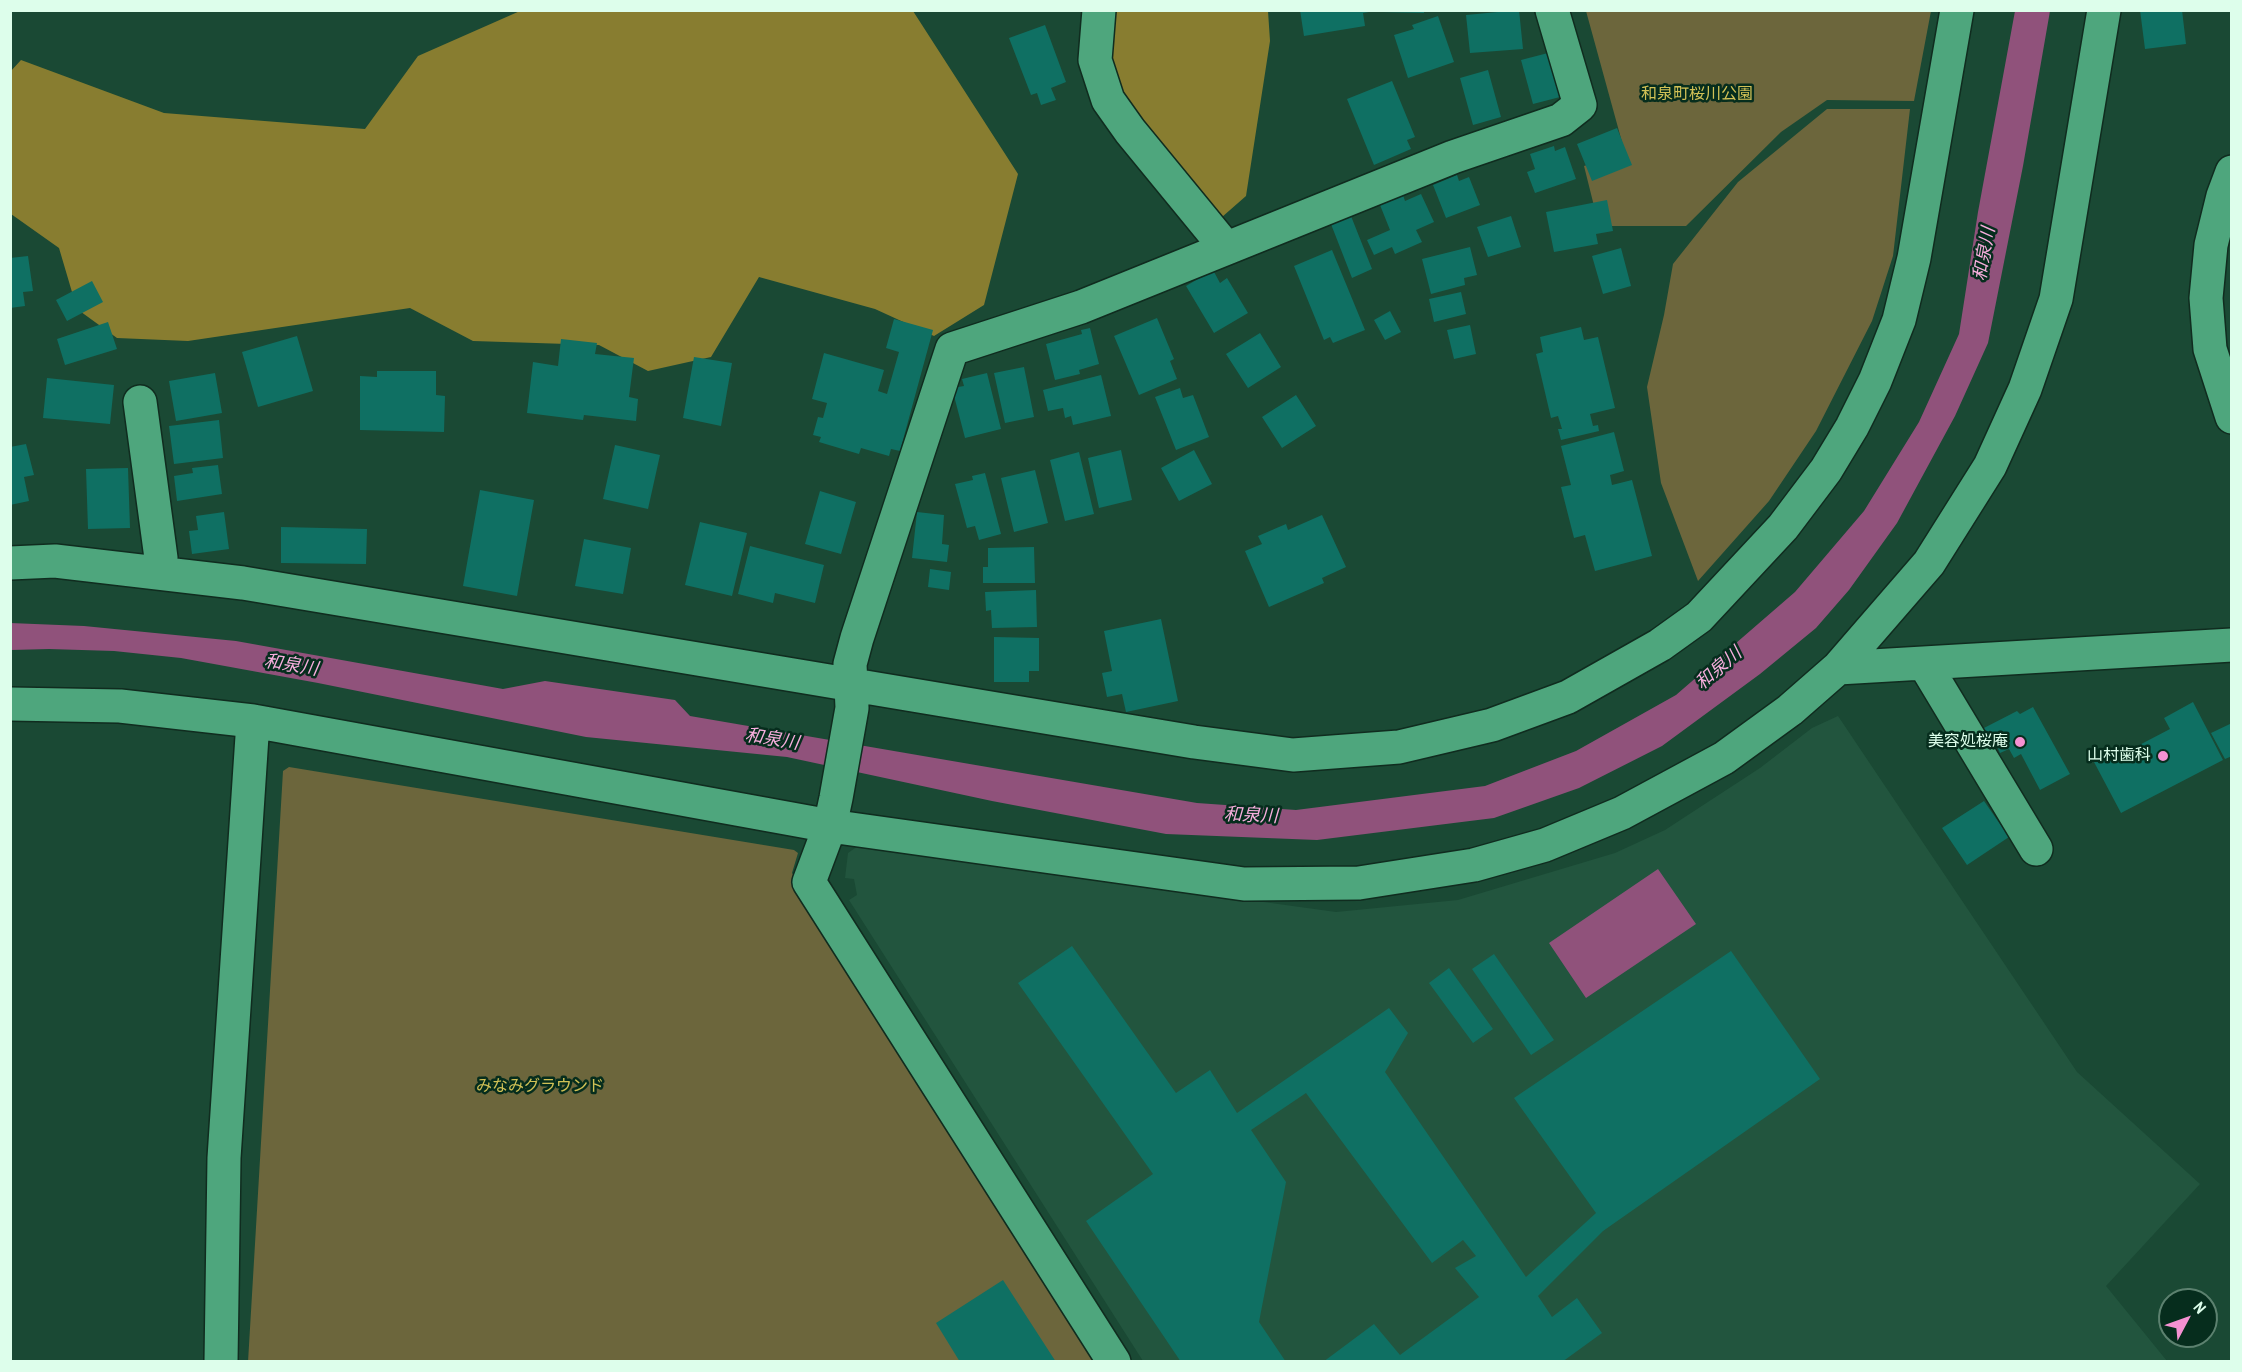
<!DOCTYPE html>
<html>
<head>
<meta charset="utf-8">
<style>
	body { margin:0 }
	#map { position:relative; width:2242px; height:1372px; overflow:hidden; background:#1a4934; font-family:"Archivo Narrow",sans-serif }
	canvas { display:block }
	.frame { position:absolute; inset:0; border:12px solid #ddfeeb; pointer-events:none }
	.north { position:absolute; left:2158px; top:1288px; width:60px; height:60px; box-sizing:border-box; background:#062d1d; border:2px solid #5c816f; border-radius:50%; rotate:49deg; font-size:16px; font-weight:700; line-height:24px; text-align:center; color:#ddfeeb }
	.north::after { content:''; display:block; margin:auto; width:21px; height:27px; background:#f591d2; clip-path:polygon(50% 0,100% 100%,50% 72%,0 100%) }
</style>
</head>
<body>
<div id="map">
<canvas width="2242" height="1372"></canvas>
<div class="frame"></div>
<div class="north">N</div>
</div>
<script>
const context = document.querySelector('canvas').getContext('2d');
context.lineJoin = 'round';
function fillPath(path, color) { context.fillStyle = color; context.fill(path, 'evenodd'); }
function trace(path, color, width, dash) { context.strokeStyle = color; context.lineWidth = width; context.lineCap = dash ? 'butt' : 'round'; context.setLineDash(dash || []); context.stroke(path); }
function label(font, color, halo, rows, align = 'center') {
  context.font = font + ' "Archivo Narrow","Noto Sans JP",sans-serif'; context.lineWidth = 5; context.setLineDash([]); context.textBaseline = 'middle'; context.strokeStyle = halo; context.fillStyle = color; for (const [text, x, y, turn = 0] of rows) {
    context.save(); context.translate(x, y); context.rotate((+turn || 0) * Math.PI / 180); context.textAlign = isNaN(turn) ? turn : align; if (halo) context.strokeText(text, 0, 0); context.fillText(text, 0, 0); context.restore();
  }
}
const built = new Path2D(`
	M1838 716 2077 1072 2200 1184 2106 1286 2167 1361H1143L849 900 857 895 854 879 845 878 848 853 858 846 1336 912 1458 900 1615 853 1665 830 1760 768 1812 728Z`);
const green = new Path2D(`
	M1586 11H1931L1914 101 1827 100 1781 132 1686 226H1599L1584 166 1625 153Z
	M1827 109H1910L1893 256 1872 321 1816 431 1769 501 1698 581 1661 483 1647 387 1664 315 1673 264 1738 182Z
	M289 767 794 850 798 853 792 873 1106 1361 248 1362 283 771Z`);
const forest = new Path2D(`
	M520 11H913L1018 174 984 305 934 336 875 309 759 277 711 357 648 371 599 345 473 341 410 308 188 341 117 338 77 309 59 248 11 214 10 72 21 60 164 113 365 129 418 56Z
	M1107 11H1268L1270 41 1246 196 1222 217 1135 121 1106 54Z`);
const water = new Path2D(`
	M2015 11H2050L2023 166 1988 343 1955 416 1897 523 1849 590 1816 628 1760 674 1662 746 1579 788 1494 818 1317 840 1166 834 992 801 787 757 586 737 318 683 181 658 114 651 49 649 11 650 10 623 84 626 236 641 503 689 545 681 675 700 690 716 1197 803 1296 810 1485 786 1576 751 1676 695 1795 592 1864 511 1919 422 1959 334 1978 212Z
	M1658 869 1696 924 1586 998 1549 943Z`);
const building = new Path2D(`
	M1300 10H1369V12L1363 13 1365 26 1304 36Z
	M1382 10H1424V13L1382 12Z
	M1519 10 1523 49 1470 53 1466 15Z
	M2140 10H2182L2186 44 2145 49Z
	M1438 16 1454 62 1408 78 1394 35 1414 29 1412 25Z
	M1045 25 1066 82 1051 88 1056 100 1041 105 1037 93 1031 95 1009 38Z
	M1548 53 1560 97 1533 104 1521 60Z
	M1488 70 1501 117 1473 125 1460 78Z
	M1392 81 1415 137 1407 140 1411 149 1374 165 1347 99Z
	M1617 128 1632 165 1592 181 1577 144Z
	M1554 146 1555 151 1565 147 1576 179 1535 193 1527 172 1535 169 1530 154Z
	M1457 175 1459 181 1469 177 1480 205 1446 218 1433 185Z
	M1421 194 1434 222 1416 230 1422 242 1395 254 1392 247 1374 255 1367 240 1390 230 1380 205 1403 195 1405 201Z
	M1607 200 1613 231 1596 234 1598 244 1554 252 1546 212Z
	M1349 211 1372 269 1352 278 1329 219Z
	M1511 216 1521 247 1488 257 1477 227Z
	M1470 247 1477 275 1464 278 1465 285 1431 294 1422 259Z
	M1621 248 1631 286 1603 294 1592 256Z
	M1332 250 1365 330 1333 343 1330 337 1324 340 1294 266Z
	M28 256 33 291 23 292 25 306 10 308V258Z
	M1213 270 1220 283 1227 278 1248 313 1214 333 1186 286Z
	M92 281 103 302 67 321 56 300Z
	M1461 292 1466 314 1434 322 1429 299Z
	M1390 311 1401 332 1385 340 1374 320Z
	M1157 318 1174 359 1170 361 1177 379 1139 395 1114 336Z
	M894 319 933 330 900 451 891 449 889 456 861 448 859 454 819 442 821 437 813 435 818 417 823 418 827 403 812 399 824 353 884 370 878 391 887 394 899 352 886 348Z
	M108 322 117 349 65 365 57 339Z
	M1470 325 1476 354 1454 359 1447 330Z
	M1581 327 1584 340 1598 337 1615 408 1590 414 1593 426 1598 425 1599 431 1561 440 1558 429H1562L1558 416 1551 418 1536 354 1543 352 1540 337Z
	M1090 328 1099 364 1079 370 1080 374 1055 380 1046 344 1082 334 1081 330Z
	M1260 333 1281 367 1248 388 1226 354Z
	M297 336 313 391 258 407 242 352Z
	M561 339 597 343 595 354 634 358 629 397 638 399 636 421 584 415 583 420 527 413 533 362 558 366Z
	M694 357 732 363 721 426 683 418Z
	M1024 367 1034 417 1005 423 994 373Z
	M377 371H436V395L445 396 444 432 360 430V376L377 377Z
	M215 373 222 413 176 421 169 381Z
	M987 373 1001 429 965 438 952 388 964 386 962 379Z
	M1101 375 1111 416 1073 425 1071 416 1065 418 1063 408 1048 411 1043 390Z
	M47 378 114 385 110 424 43 418Z
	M1180 388 1183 398 1193 395 1209 437 1176 450 1155 397Z
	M1296 395 1316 426 1282 448 1262 417Z
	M219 420 223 458 174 464 169 426Z
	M1614 432 1624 471 1610 475 1612 485 1632 480 1652 556 1595 571 1585 535 1574 538 1561 487 1571 485 1561 446Z
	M26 444 34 475 24 477 29 501 10 505V447Z
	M615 445 660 455 648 509 603 499Z
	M1121 450 1132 500 1099 508 1088 458Z
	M1194 450 1212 484 1179 501 1161 468Z
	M1079 452 1094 514 1065 521 1050 460Z
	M218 465 222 494 177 501 174 476 193 473 192 468Z
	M128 468 130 528 88 529 86 469Z
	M1035 470 1048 523 1014 532 1001 478Z
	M985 473 1001 534 979 540 975 526 967 528 955 484 973 480 972 476Z
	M480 490 534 500 517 596 463 586Z
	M820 491 856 502 841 554 805 544Z
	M224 512 229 549 192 554 189 531 198 530 196 516Z
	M917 512 944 515 942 544 949 545 947 562 912 558Z
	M1322 515 1346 567 1322 578 1324 583 1269 607 1245 551 1262 544 1258 536 1286 524 1288 530Z
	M700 522 747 533 732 596 685 585Z
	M281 527 367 529 366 564 281 563Z
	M584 539 631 548 623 594 575 586Z
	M750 546 824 565 815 603 775 593 773 603 738 594Z
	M1034 547 1035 583H983V567H988V548Z
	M930 569 951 572 949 590 928 587Z
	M1036 590 1037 627 992 628 991 610 986 611 985 592Z
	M1161 619 1178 701 1126 712 1122 694 1107 697 1102 673 1112 671 1104 631Z
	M994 637 1039 638V671H1029V682H994Z
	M2193 702 2223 760 2121 813 2094 762 2121 748 2124 753 2170 729 2164 718Z
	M2033 707 2070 774 2040 790 2021 754 2014 758 2009 749 2000 753 1996 744 1992 747 1982 729 2017 711 2020 714Z
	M2232 723V756L2225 759 2211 733Z
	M1984 801 2009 837 1967 865 1942 828Z
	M1072 946 1176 1093 1210 1070 1237 1113 1389 1008 1408 1033 1385 1072 1526 1277 1596 1213 1514 1098 1731 951 1820 1079 1603 1231 1538 1296 1552 1317 1577 1298 1602 1333 1562 1362H1323L1374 1324 1400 1355 1479 1297 1455 1268 1476 1256 1463 1240 1432 1263 1306 1093 1251 1130 1286 1182 1259 1322 1286 1362H1181L1086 1221 1153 1174 1018 983Z
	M1494 954 1554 1040 1531 1055 1472 969Z
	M1449 968 1493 1029 1473 1043 1429 983Z
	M1003 1280 1056 1362H960L936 1323Z`);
const minor = new Path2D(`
	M1099 10 1095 60 1108 100 1130 131 1226 248
	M2232 172 2223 196 2211 245 2206 298 2210 349 2232 417
	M140 402 161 558 158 572
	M10 563 55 561 243 583 1194 742 1293 755 1399 747 1492 725 1568 697 1660 645 1699 617 1783 527 1826 470 1852 427 1875 381 1899 320 1914 258 1957 10
	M1924 663 2036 849
	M1838 668 2232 645
	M10 704 120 706 253 721 830 826 1244 884 1359 883 1474 865 1545 845 1622 813 1724 758 1790 710 1838 668 1929 563 1990 466 2025 389 2056 299 2104 10
	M221 1362 224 1158 253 721
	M1114 1362 809 882 830 826 836 798 852 708 850 664 857 638 952 349 1081 307 1453 157 1561 120 1580 105 1552 10`);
const markers = [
	[2020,742,6,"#f591d2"],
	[2163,756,6,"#f591d2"]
];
const parkNames = [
	["和泉町桜川公園",1697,95],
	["みなみグラウンド",540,1087]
];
const poiNames = [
	["美容処桜庵",2008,742],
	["山村歯科",2151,756]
];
const waterNames = [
	["和泉川",1985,254,-80],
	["和泉川",291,666,9],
	["和泉川",1719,669,-41],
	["和泉川",772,740,9],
	["和泉川",1251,816,2]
];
fillPath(built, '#22553e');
fillPath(green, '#6c663c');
fillPath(forest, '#887d30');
fillPath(water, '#90527b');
fillPath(building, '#0f7063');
trace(minor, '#102c1f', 36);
trace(minor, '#4ea67d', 33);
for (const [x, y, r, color] of markers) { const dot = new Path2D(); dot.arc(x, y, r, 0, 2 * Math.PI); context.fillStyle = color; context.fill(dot); trace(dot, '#062d1d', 2); }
label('16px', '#d1c156', '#062d1d', parkNames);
label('16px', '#ddfeeb', '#062d1d', poiNames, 'right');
label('italic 18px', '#f7aedd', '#062d1d', waterNames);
</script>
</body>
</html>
